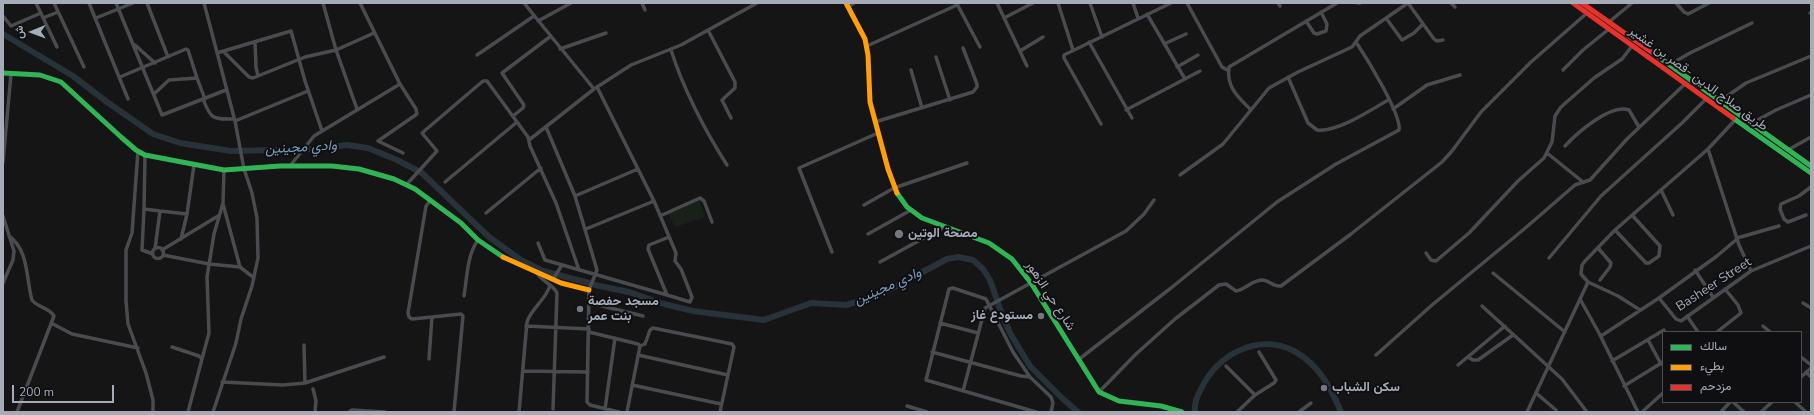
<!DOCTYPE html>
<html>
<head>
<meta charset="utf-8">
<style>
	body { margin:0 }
	#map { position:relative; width:1814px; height:415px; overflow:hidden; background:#151516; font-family:"Nunito Sans",Vazirmatn,sans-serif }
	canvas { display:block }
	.frame { position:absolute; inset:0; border:4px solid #a5acb8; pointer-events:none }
	.legend { position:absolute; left:1662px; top:331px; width:140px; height:72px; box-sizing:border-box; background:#0f0f12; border:1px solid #4b4e54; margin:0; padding:5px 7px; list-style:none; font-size:12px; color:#a5acb8 }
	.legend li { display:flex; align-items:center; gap:8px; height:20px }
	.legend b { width:20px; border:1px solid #4b4e54 }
	.north { position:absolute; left:12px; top:12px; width:40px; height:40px; -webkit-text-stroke:3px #0f0f12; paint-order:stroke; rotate:269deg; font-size:11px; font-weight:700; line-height:16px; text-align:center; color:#a5acb8 }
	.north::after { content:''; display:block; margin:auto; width:14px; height:18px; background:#a5acb8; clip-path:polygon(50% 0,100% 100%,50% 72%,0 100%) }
	.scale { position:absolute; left:12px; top:385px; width:102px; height:18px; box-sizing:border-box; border:2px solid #a5acb8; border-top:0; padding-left:5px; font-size:12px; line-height:14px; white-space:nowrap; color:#a5acb8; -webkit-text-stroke:3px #0f0f12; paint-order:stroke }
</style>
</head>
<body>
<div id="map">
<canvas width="1814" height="415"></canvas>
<div class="frame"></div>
<ul class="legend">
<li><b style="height:5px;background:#30b455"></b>سالك</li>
<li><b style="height:5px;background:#ff9f0a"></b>بطيء</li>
<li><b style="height:5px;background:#e5322d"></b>مزدحم</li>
</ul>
<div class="north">ش</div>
<div class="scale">200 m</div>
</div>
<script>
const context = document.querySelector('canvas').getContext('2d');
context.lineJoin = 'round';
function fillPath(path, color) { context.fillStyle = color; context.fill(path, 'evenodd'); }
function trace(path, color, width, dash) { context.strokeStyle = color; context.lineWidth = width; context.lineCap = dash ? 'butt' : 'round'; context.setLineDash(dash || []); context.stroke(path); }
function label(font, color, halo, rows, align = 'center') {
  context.font = font + ' "Nunito Sans",Vazirmatn,sans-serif'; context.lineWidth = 4; context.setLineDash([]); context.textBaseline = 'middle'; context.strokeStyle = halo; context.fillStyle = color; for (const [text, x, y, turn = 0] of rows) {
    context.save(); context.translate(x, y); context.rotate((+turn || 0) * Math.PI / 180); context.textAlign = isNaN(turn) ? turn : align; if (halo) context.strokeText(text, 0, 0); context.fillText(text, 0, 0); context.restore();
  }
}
const green = new Path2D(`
	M699 199 705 217 675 227 668 214Z`);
const river = new Path2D(`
	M3 34 73 76 107 102 153 134 180 143 231 151 316 149 347 145 368 148 397 160 422 173 489 237 521 260 543 271 589 283
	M595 285 629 292 664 304 693 311 764 320 811 303 846 305 867 299 893 288 947 259 958 257 973 260 983 269 990 280 1000 309 1010 333 1030 366 1062 398 1078 412
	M1195 412C1194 404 1197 396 1201 389 1216 355 1259 332 1294 351 1319 365 1330 386 1341 412`);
const street = new Path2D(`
	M36 3 57 47
	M54 3 84 67
	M89 3 128 99
	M116 3 162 115 226 90
	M147 3 168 57
	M204 3 235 121 244 169 252 193 257 218 258 258 252 286 241 319 236 343 213 412
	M323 3 336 50 357 109
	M524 3 594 89
	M642 3 645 10
	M997 3 1027 66
	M1058 3 1073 50
	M1090 3 1102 37
	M1133 3 1138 18
	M1187 3 1222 67 1229 71
	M1278 3 1280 6
	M1358 3H1360
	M1408 3 1434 39 1437 41 1443 40
	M1451 3 1455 7
	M1676 3 1684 12 1688 14 1709 3
	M957 4 980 47
	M848 7 854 3
	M1810 13H1811
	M1147 14 1185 79
	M3 16 11 26 41 13
	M43 18 58 12
	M96 18 133 3
	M1004 18 1033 3
	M1386 18 1402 40 1414 33 1423 24
	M538 21 571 3
	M1306 21 1314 33 1317 34 1326 31 1327 24 1321 12
	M1609 22 1632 3
	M708 30 735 82V88L722 100 731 118
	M255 42 256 67 258 76
	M1089 42 1132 118
	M1164 44 1186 34
	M135 45 155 63
	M867 46 957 5
	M560 49 606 33
	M671 50C683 88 705 131 727 165
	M1020 51 1043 37
	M224 52 249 77 253 78 305 57 336 50 374 33
	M217 53 291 31 305 81 322 131
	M477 55 534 16
	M936 57 950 100
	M1669 65 1690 53 1752 23
	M1177 67 1198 55
	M911 70 922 108
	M1563 70 1583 50 1609 29
	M120 77 186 49 188 50 197 78
	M1288 77 1308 123 1317 130C1338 132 1371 110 1388 100
	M400 84 416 109 417 114 378 141 403 153
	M597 87 654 201 676 253 675 261 681 269 692 297 690 302 667 295 648 249 649 245 669 237
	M154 94 169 80 197 78 205 99
	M203 99C211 120 213 119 234 119
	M1720 101 1746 83 1811 56
	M1393 109 1427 85 1460 75
	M1126 110 1200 71
	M1251 110C1238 97 1226 87 1229 67L1337 3
	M513 116 523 108 524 105 502 73 551 36
	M235 121 308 91
	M875 122 973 92 977 87V84L963 48
	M1752 123 1776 110 1811 95
	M1101 124 1064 58V55L1171 3
	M546 127 575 196 597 270 589 290 587 402 590 405 619 412
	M529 140 594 89 631 65 681 45 757 3
	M1565 146C1577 133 1611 103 1629 110L1639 127
	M1708 149 1739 245 1751 271
	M1788 150 1811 137
	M138 151 132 233 126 250V301L128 324 146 373 153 400V412
	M1547 153 1583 182
	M145 155 144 209 160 211 155 249
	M3 162 11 74
	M290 166 314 136 400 84 360 3
	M1180 175 1223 144 1269 88 1298 72 1352 47 1360 36 1408 3
	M445 182 517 122
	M407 184 437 151 422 133 483 81H487L528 137 530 146 556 203 579 270
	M1661 190 1673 215
	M575 196 638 169
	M864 205 894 188 967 163
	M144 209 142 250 153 254
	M160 211 187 214 181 239
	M486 213 541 168
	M187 214 194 165
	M1806 215 1788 222 1784 219 1780 209 1781 204 1799 196 1811 187
	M3 216 14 251 13 260 3 283
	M660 216 700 198 704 201 712 222
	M586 229 654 201
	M1615 230 1646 263H1649L1659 256 1660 246 1632 215
	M868 234 911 210
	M9 236C29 250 26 279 32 300 38 308 49 307 54 316L17 412
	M1737 238 1779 226
	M538 243 545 260 667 295
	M152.5 253a5.5 5.5 0 1 1 11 0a5.5 5.5 0 1 1-11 0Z
	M1598 248 1611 263 1610 267 1600 280
	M162 250 218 216
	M832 252 799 168 878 133
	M1426 253 1431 260 1436 261 1469 233 1518 181 1544 158 1552 142 1555 116 1561 107 1594 78 1622 59 1632 46
	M163 255 209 264 240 267 223 204
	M1549 258 1601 196 1682 123 1707 98
	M880 262 944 227
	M240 267 254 278
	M1695 270 1713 297
	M537 273C542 282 553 284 557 293L553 409
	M1493 273 1565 332
	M553 279 562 265
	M464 296C467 278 467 255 478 240
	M1659 298 1676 319 1681 321 1751 271 1811 246
	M1580 299 1599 333 1638 412
	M590 303 643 316
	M1803 303 1811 308
	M1482 306 1562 379 1587 412
	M1640 310 1618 296 1588 282 1581 274 1582 265 1585 261 1615 230 1708 149 1736 119
	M1687 316 1698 332
	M432 317 461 314 463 316 454 412
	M51 323 72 334 138 348
	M940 323 978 333
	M526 326 589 329
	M1763 326 1770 332
	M589 332 638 344 640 346 627 412
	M1717 332 1741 313 1738 305 1725 289
	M1601 336 1659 298 1717 256 1737 239
	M1648 340 1661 364
	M304 345 305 383
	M640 346 645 344 650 330 653 328 732 344 734 347 720 412
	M172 347 199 356 202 359 188 412
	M932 352 1021 376 1030 377
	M638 355 728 375
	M1376 355 1432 305 1523 230 1575 185 1590 180 1627 139 1686 83
	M1468 357 1473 360H1478L1513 335
	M1801 357 1811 365
	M202 359 209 333 207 277 214 234 223 203 224 170
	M429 359 432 317 412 319 409 317 408 313 426 206 430 201
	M1078 360 1171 288 1277 202 1336 164 1399 130C1402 115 1366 57 1356 42
	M1612 361 1664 330
	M1458 365 1505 326
	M1226 366 1255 395
	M523 371 588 372
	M1806 372 1811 377
	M1801 377 1811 368
	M222 382 283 385 305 383 384 357
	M632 385 721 404
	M1624 386 1663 362
	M313 389 316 401 315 412
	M963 391 985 308 1126 231 1144 214 1154 200
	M1099 392 1136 354 1175 319 1219 285 1226 284 1236 291C1246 289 1252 280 1263 280 1270 281 1274 287 1281 286L1351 234 1442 162 1452 151 1481 112 1531 62 1587 13
	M1536 393 1556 410
	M1733 402 1744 412
	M1795 402 1806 412
	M907 406 927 412
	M605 409 615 338
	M349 412 352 410 385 412
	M519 412 527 322C531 308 547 299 550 285
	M1036 412 926 380 949 289 953 288 986 299 1013 352 1030 377 1051 397 1053 403 1051 412
	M1237 412 1255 395 1274 383 1276 380 1259 352
	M1299 412 1311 403
	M1527 412 1588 282
	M1642 412 1663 393
	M1721 412 1730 402
	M1761 412 1772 402`);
const fast = new Path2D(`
	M1660 58 1811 166
	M3 73 40 75 61 82 121 137 136 150 145 155 224 170 280 166H332L359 169 394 179 415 189 461 223 478 240 503 257
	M1733 118 1811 173
	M897 193 907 207 922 218 989 243 1012 259 1031 283 1099 392 1119 401 1161 406 1182 412`);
const slow = new Path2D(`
	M846 3 865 39 868 55 870 102 888 169 897 193
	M503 257 561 283 589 290`);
const jam = new Path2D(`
	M1573 3 1733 118
	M1582 3 1660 58`);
const markers = [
	[899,234,5,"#73777f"],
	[580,309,4,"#73777f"],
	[1041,316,4,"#73777f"],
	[1324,388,4,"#73777f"]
];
const streetNames = [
	["طريق صلاح الدين -قصر بن غشير",1698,79,36],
	["Basheer Street",1714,285,-33],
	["شارع حي الزهور",1050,296,57]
];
const poiNames = [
	["مصحة الوتين",908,234],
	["مسجد حفصة",588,302],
	["بنت عمر",588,317],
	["مستودع غاز",1033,316,"right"],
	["سكن الشباب",1332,388]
];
const waterNames = [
	["وادي مجينين",301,148,-3],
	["وادي مجينين",888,287,-24]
];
fillPath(green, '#19201a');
trace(river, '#273239', 6);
trace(street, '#494b4f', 3.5);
trace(fast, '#30b455', 5);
trace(slow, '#ff9f0a', 5);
trace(jam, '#e5322d', 5);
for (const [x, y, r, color] of markers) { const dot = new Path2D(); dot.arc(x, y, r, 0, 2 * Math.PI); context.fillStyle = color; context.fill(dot); trace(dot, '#0f0f12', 1.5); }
label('13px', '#a5acb8', '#0f0f12', streetNames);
label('bold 13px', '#a5acb8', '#0f0f12', poiNames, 'left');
label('italic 14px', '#789db7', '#0f0f12', waterNames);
</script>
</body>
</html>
